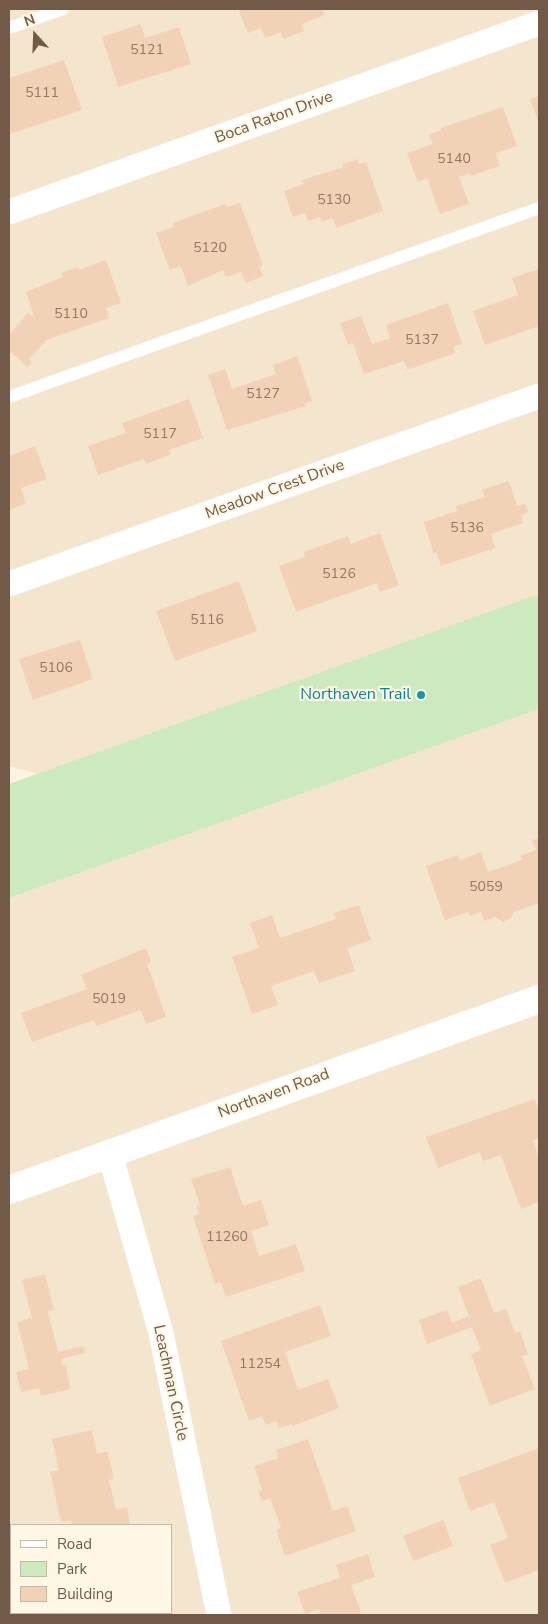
<!DOCTYPE html>
<html>
<head>
<meta charset="utf-8">
<style>
	body { margin:0 }
	#map { position:relative; width:548px; height:1624px; overflow:hidden; background:#fcf3e0; font-family:"Nunito Sans",sans-serif }
	canvas { display:block }
	.frame { position:absolute; inset:0; border:10px solid #735947; pointer-events:none }
	.legend { position:absolute; left:10px; top:1524px; width:162px; height:90px; box-sizing:border-box; background:#fff7e6; border:1px solid #c7b8a6; margin:0; padding:6px 9px; list-style:none; font-size:15px; color:#735947 }
	.legend li { display:flex; align-items:center; gap:10px; height:25px }
	.legend b { width:25px; border:1px solid #c7b8a6 }
	.north { position:absolute; left:10px; top:10px; width:50px; height:50px; -webkit-text-stroke:4px #fff7e6; paint-order:stroke; rotate:340deg; font-size:14px; font-weight:700; line-height:20px; text-align:center; color:#735947 }
	.north::after { content:''; display:block; margin:auto; width:18px; height:22px; background:#735947; clip-path:polygon(50% 0,100% 100%,50% 72%,0 100%) }
</style>
</head>
<body>
<div id="map">
<canvas width="548" height="1624"></canvas>
<div class="frame"></div>
<ul class="legend">
<li><b style="height:6px;background:#fff"></b>Road</li>
<li><b style="height:14px;background:#cdeabf"></b>Park</li>
<li><b style="height:14px;background:#f2d2b7"></b>Building</li>
</ul>
<div class="north">N</div>
</div>
<script>
const context = document.querySelector('canvas').getContext('2d');
context.lineJoin = 'round';
function fillPath(path, color) { context.fillStyle = color; context.fill(path, 'evenodd'); }
function trace(path, color, width, dash) { context.strokeStyle = color; context.lineWidth = width; context.lineCap = dash ? 'butt' : 'round'; context.setLineDash(dash || []); context.stroke(path); }
function label(font, color, halo, rows, align = 'center') {
  context.font = font + ' "Nunito Sans",sans-serif'; context.lineWidth = 4.5; context.setLineDash([]); context.textBaseline = 'middle'; context.strokeStyle = halo; context.fillStyle = color; for (const [text, x, y, turn = 0] of rows) {
    context.save(); context.translate(x, y); context.rotate((+turn || 0) * Math.PI / 180); context.textAlign = isNaN(turn) ? turn : align; if (halo) context.strokeText(text, 0, 0); context.fillText(text, 0, 0); context.restore();
  }
}
const residential = new Path2D(`
	M9 9H539V595L38 774 9 766Z
	M539 709V1615H9V898ZM11 1525H171V1613H11Z`);
const green = new Path2D(`
	M539 594V709L9 898V784Z`);
const building = new Path2D(`
	M238 9H322L325 15 302 24 304 31 283 39 281 32 265 38 261 28 248 33Z
	M141 24 145 38 179 27 191 64 118 87 102 37Z
	M64 60 82 110 10 134 9 78Z
	M539 96V124L530 99Z
	M503 107 517 146 496 153 500 166 470 176 469 173 459 177 469 204 440 214 427 178 418 182 407 153 433 144 429 135 441 130V128Z
	M358 159 359 164 366 162 383 211 336 228 333 218 322 222 320 217 308 221 305 213 293 217 284 191 304 184 302 180 344 167 342 164Z
	M240 203 263 265 259 267 263 276 246 283 241 272 226 277 223 270 188 286 181 266 170 270 156 233 174 227 173 223 225 204 227 207Z
	M106 260 121 303 106 308 109 318 46 340 29 359 32 362 28 367 9 351V335L28 313 34 317 26 292 63 277 61 273 78 267 79 270Z
	M539 269V326L485 345 473 311 518 295 512 278Z
	M448 303 462 344 453 347 455 353 407 370 404 361 364 374 353 343 348 345 340 323 361 316 372 344 390 338 386 325Z
	M297 356 312 401 305 403 306 406 227 430 208 375 225 369 232 389 276 374 273 365Z
	M189 399 203 438 169 450 170 455 146 464 144 459 98 475 88 446 126 433 122 423Z
	M35 446 47 479 21 488 26 503 9 510V456Z
	M509 481 517 506 525 504 528 512 521 515 523 523 491 534 495 548 441 566 437 553 434 554 424 522 457 511 456 506 485 497 482 490Z
	M380 533 399 585 380 592 377 583 296 612 279 566 305 557 304 552 348 536 351 544Z
	M239 581 257 631 175 661 156 611Z
	M80 640 93 679 33 700 19 659Z
	M539 838V903L514 912 511 918 503 922 495 917 484 921 481 912 469 916 468 912 445 920 426 866 458 855 460 860 481 852 488 872 522 860 520 856 536 850 532 840Z
	M359 905 371 940 347 948 355 971 319 983 314 971 271 986 278 1005 252 1014 232 957 259 948 250 923 272 915 280 938 336 919 334 913Z
	M146 948 151 962 147 963 166 1017 146 1024 141 1010 96 1026 94 1020 32 1042 21 1013 87 989 81 975Z
	M535 1099 539 1112V1138L533 1140 539 1158V1202L521 1209 501 1155 483 1161 480 1152 438 1168 426 1137Z
	M230 1167 243 1206 261 1200 269 1225 251 1231 259 1256 296 1244 305 1271 226 1297 221 1282 215 1284 193 1216 199 1214 197 1206 200 1205 191 1179Z
	M45 1274 54 1310 48 1311 58 1352 83 1346 85 1353 61 1359 62 1366 66 1365 70 1389 41 1396 39 1388 21 1392 16 1372 29 1369 17 1322 32 1318 22 1280Z
	M481 1278 494 1313 506 1309 515 1333 520 1331 528 1354 522 1356 535 1389 490 1406 471 1354 481 1350 472 1327 427 1344 419 1320 447 1310 452 1323 469 1316 458 1287Z
	M320 1305 331 1336 285 1352 298 1390 328 1379 339 1408 293 1426 292 1424 279 1428 276 1421 266 1425 262 1416 249 1421 221 1341Z
	M92 1430 97 1454 107 1451 114 1478 109 1480 116 1510 127 1507 130 1524 72 1525 71 1520 61 1522 50 1472 59 1470 52 1439Z
	M308 1439 333 1511 347 1506 356 1531 285 1556 276 1530 281 1528 270 1498 262 1501 258 1491 262 1490 254 1466 278 1458 276 1450Z
	M539 1448V1570L505 1583 490 1545 508 1538 494 1502 470 1511 458 1478Z
	M443 1520 453 1546 413 1561 403 1536Z
	M368 1554 375 1577 351 1585 362 1615H321L319 1609 305 1614 297 1592 340 1578 336 1565Z
	M88 1613H144V1615H89Z`);
const lane = new Path2D(`
	M9 28 63 9
	M9 397 539 208`);
const street = new Path2D(`
	M9 212 539 23
	M9 584 539 396
	M110 1154 161 1333 219 1615`);
const secondary = new Path2D(`
	M9 1190 539 999`);
const markers = [
	[421,695,5,"#0f9aa8"]
];
const numberNames = [
	["5121",147,51],
	["5111",42,94],
	["5140",454,160],
	["5130",334,201],
	["5120",210,249],
	["5110",71,315],
	["5137",422,341],
	["5127",263,395],
	["5117",160,435],
	["5136",467,529],
	["5126",339,575],
	["5116",207,621],
	["5106",56,669],
	["5059",486,888],
	["5019",109,1000],
	["11260",227,1238],
	["11254",260,1365]
];
const streetNames = [
	["Boca Raton Drive",274,118,-20],
	["Meadow Crest Drive",275,490,-20],
	["Northaven Road",274,1094,-20],
	["Leachman Circle",170,1383,78]
];
const cultureNames = [
	["Northaven Trail",411,695]
];
fillPath(residential, '#f4e5ce');
fillPath(green, '#cdeabf');
fillPath(building, '#f2d2b7');
trace(lane, '#fff', 12);
trace(street, '#fff', 25);
trace(secondary, '#fff', 28);
for (const [x, y, r, color] of markers) { const dot = new Path2D(); dot.arc(x, y, r, 0, 2 * Math.PI); context.fillStyle = color; context.fill(dot); trace(dot, '#fff7e6', 2); }
label('14px', '#937763', null, numberNames);
label('16px', '#735947', '#fff7e6', streetNames);
label('16px', '#0d838f', '#fff7e6', cultureNames, 'right');
</script>
</body>
</html>
